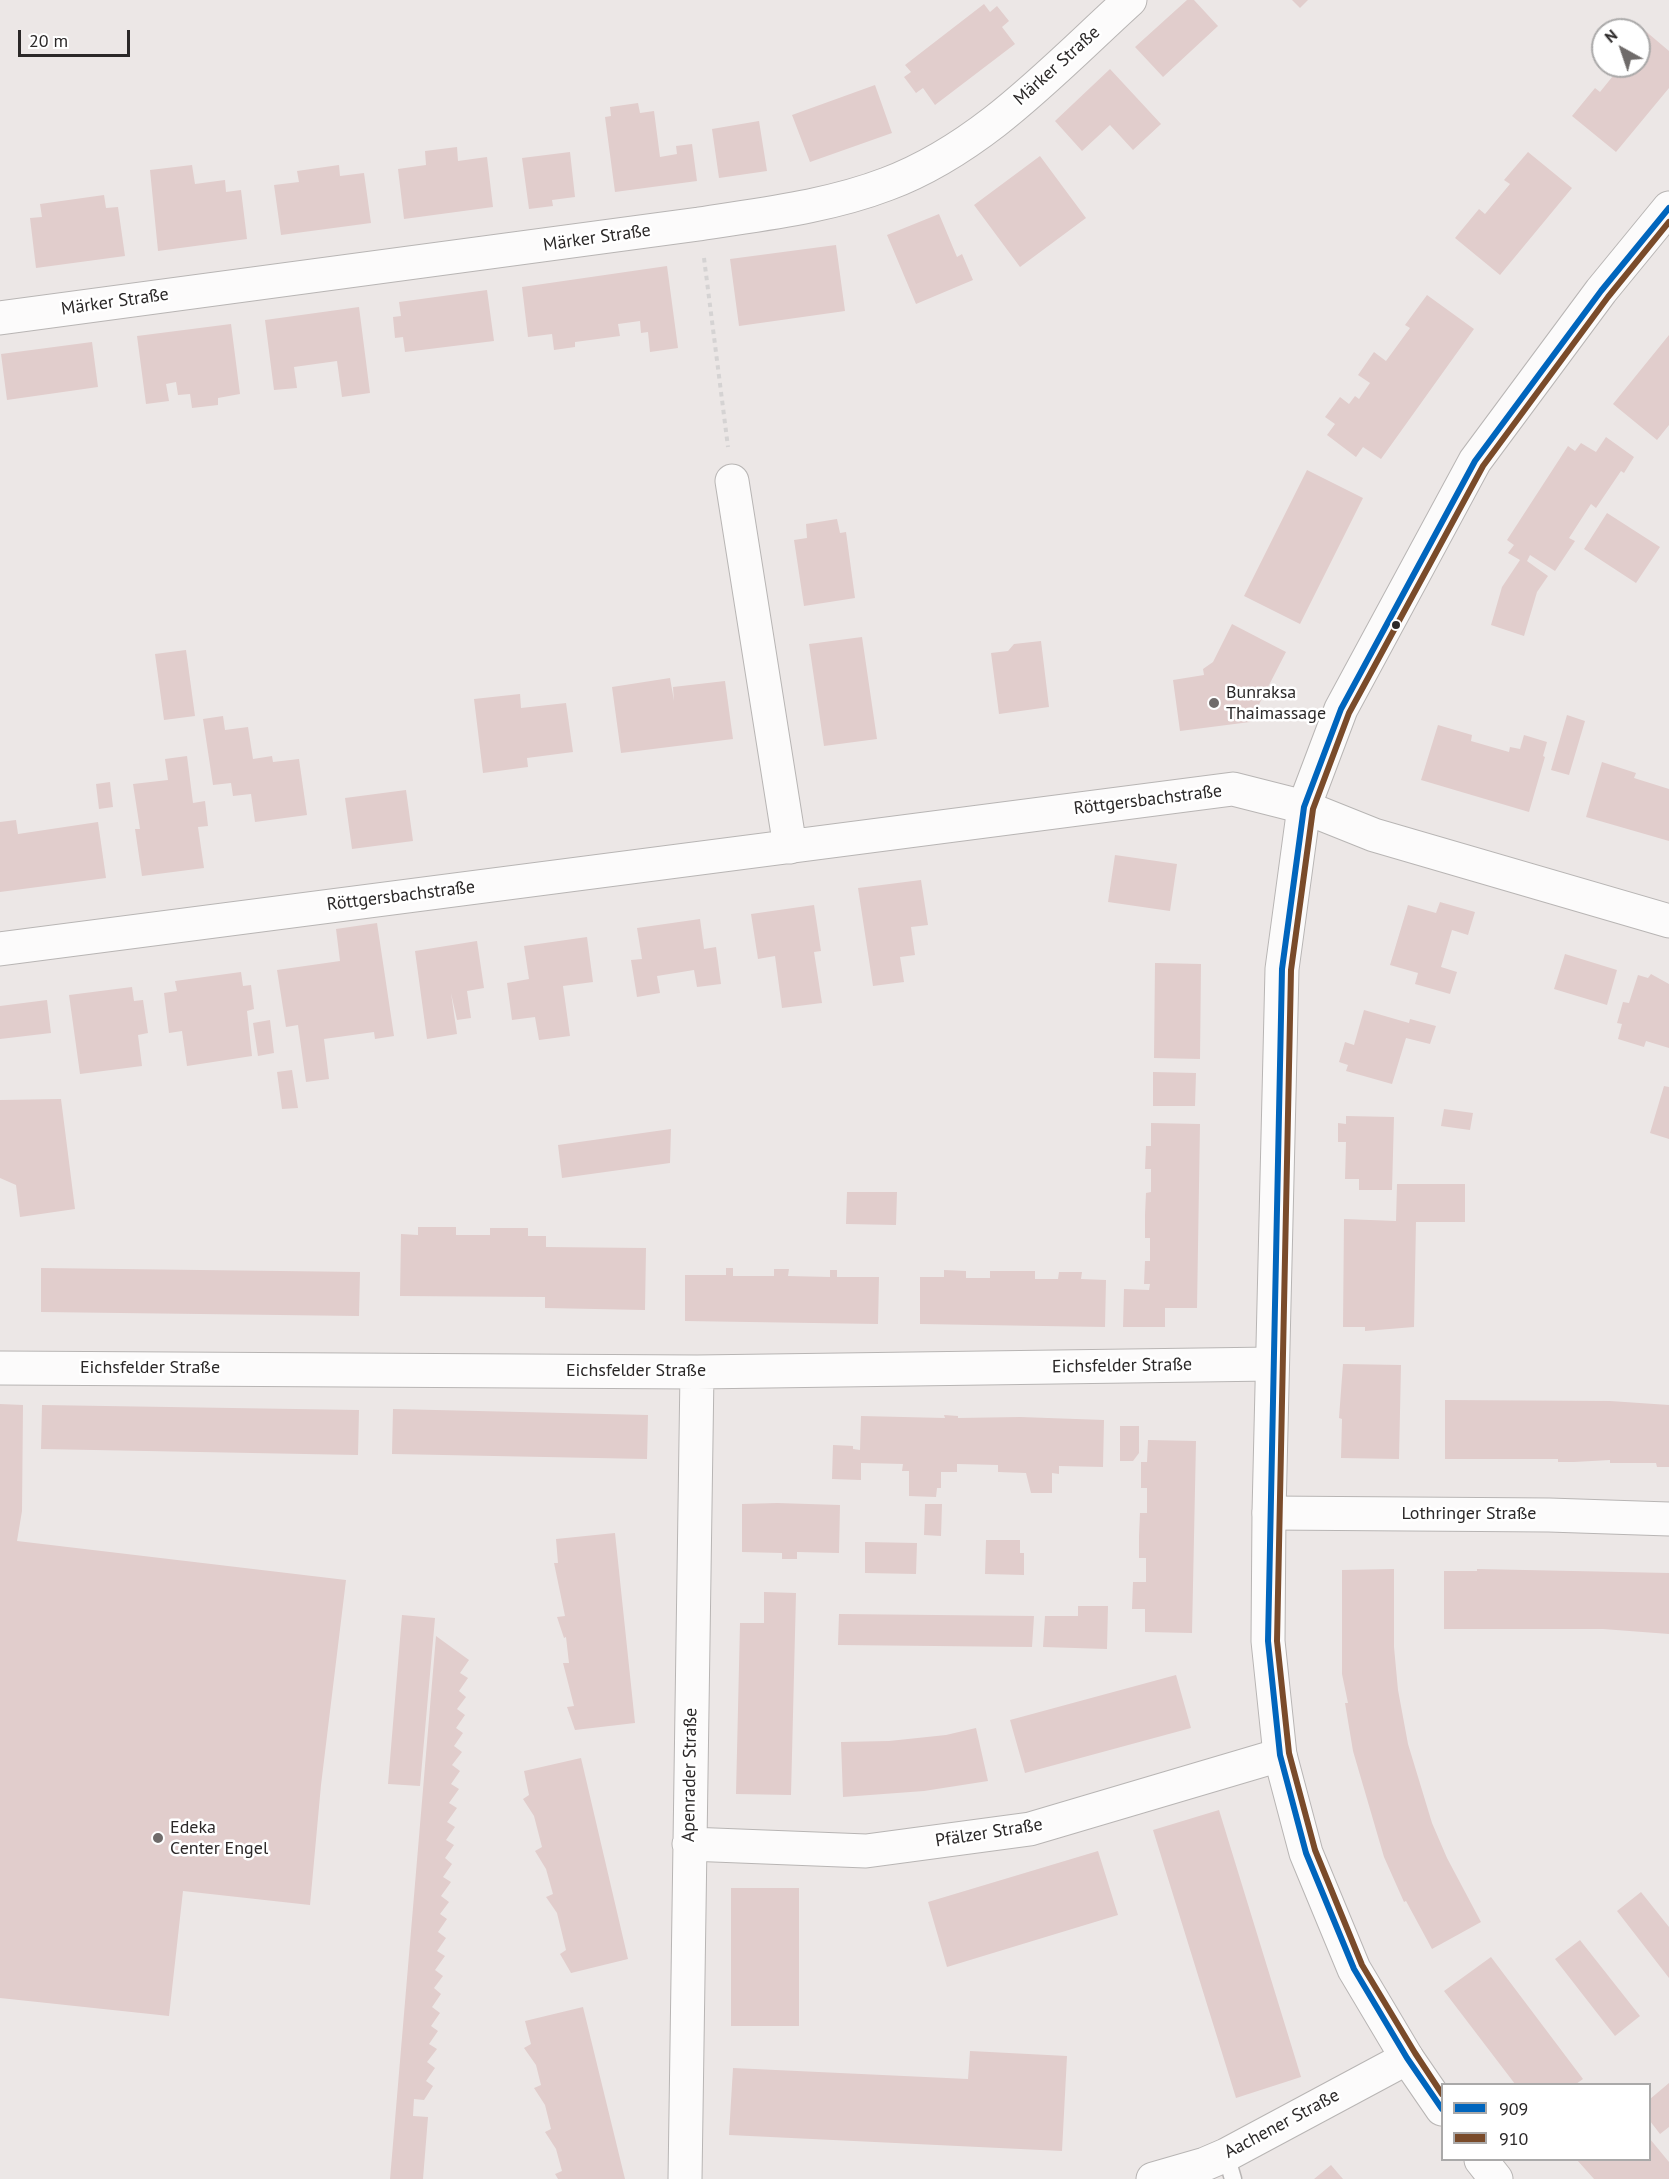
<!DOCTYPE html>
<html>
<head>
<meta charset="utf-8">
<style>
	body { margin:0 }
	#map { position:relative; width:1669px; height:2179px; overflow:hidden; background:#ece7e6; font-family:"PT Sans",sans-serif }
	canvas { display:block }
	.legend { position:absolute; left:1441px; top:2083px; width:210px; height:78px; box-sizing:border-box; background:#fff; border:2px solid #aaa9a9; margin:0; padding:8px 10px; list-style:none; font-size:18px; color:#2b2828 }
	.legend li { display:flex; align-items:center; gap:12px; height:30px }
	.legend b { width:30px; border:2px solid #aaa9a9 }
	.north { position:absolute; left:1591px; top:18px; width:60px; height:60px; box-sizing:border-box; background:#fff; border:2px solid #aaa9a9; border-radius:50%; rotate:320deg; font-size:16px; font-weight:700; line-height:24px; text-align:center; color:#2b2828 }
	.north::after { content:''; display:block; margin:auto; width:21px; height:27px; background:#6f6b6a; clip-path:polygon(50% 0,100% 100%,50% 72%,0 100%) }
	.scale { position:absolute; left:18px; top:30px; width:112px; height:27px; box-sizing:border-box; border:3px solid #2b2828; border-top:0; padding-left:8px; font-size:18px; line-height:21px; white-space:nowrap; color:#2b2828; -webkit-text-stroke:4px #fff; paint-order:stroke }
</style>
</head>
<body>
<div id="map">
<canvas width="1669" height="2179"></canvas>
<ul class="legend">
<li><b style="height:8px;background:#0065bd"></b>909</li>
<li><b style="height:8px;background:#7a4b2a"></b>910</li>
</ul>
<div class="north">N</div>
<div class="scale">20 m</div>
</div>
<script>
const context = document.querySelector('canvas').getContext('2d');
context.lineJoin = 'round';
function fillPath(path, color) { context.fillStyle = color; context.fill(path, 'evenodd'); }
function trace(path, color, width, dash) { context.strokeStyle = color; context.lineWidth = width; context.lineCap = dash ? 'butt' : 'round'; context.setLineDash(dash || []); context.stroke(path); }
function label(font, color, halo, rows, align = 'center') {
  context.font = font + ' "PT Sans",sans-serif'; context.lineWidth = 5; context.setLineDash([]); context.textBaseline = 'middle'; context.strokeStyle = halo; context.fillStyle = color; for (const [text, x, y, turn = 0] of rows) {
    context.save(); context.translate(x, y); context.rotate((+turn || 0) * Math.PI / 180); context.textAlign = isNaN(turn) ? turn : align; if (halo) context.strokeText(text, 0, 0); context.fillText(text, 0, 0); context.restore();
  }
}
const building = new Path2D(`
	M1187 0H1194L1218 26 1163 77 1135 47Z
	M1292 0H1308L1300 8Z
	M984 4 990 12 997 6 1009 21 1002 27 1015 44 935 105 923 88 916 93 904 77 911 72 905 65Z
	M1643 29 1669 51V88L1616 152 1572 116 1595 88 1600 92 1621 66H1639V34Z
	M1110 69 1161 124 1133 150 1110 125 1082 151 1055 121Z
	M875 85 892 133 810 162 792 115Z
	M638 103 640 113 654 111 660 157 677 154 676 146 692 144 697 181 615 192 605 117 611 116 610 107Z
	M759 121 767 171 719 178 712 129Z
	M457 147 458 161 487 157 493 207 404 219 398 169 426 165 425 151Z
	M570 152 575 197 552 200 553 206 529 209 522 158Z
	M1528 152 1572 188 1500 275 1455 238 1479 209 1485 214 1510 184 1504 180Z
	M1040 156 1086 218 1020 267 974 205Z
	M192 165 195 184 225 180 226 192 241 190 247 239 158 251 150 170Z
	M339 165 340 176 364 173 371 223 281 235 274 185 299 182 297 171Z
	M104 195 106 208 118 207 125 256 36 268 30 218 42 217 40 204Z
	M939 214 957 257 962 254 973 280 916 304 887 235Z
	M836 245 845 311 739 326 730 259Z
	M667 266 678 348 650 352 648 332 641 333 640 321 618 324 620 336 575 342V347L554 350 552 334 528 337 522 287Z
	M487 290 494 341 405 352 403 337 395 338 393 317 401 316 399 302Z
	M1427 295 1474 329 1381 459 1363 447 1356 457 1327 435 1335 424 1325 417 1340 397 1349 404 1355 396 1359 399 1370 383 1358 375 1374 352 1386 361 1410 328 1405 325Z
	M359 307 370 393 342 397 337 361 294 367 297 388 274 390 265 320Z
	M231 324 240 394 218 398V405L192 408 190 394 178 395 176 382 166 384 169 401 146 404 137 336Z
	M1669 335V425L1657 440 1613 404Z
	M92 342 98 387 7 400 1 354Z
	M1606 437 1634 457 1624 473 1621 471 1596 508 1591 504 1569 538 1575 541 1555 571 1530 555 1527 561 1548 576 1537 592 1524 636 1491 625 1502 587 1520 560 1508 553 1514 545 1507 540 1568 446 1575 451 1581 443 1596 452Z
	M1307 470 1363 498 1300 624 1244 596Z
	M1607 513 1660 547 1636 583 1584 549Z
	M837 519 840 533 846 532 855 598 804 606 794 540 807 538 806 524Z
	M1232 624 1286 652 1250 722 1180 731 1173 680 1204 675 1203 669 1213 662Z
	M862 637 877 739 824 746 809 644Z
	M1041 641 1049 707 999 714 991 653 1008 651 1014 644Z
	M186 650 195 716 164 720 155 654Z
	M670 678 674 701 673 687 725 681 733 739 621 753 612 687Z
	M520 694 521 708 566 703 573 752 527 758 528 767 483 773 474 699Z
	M1567 715 1585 721 1569 775 1551 770Z
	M223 716 225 730 248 727 253 759 272 756 273 762 299 759 307 815 255 822 251 794 233 796 231 783 213 785 203 719Z
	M1438 725 1472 735 1471 741 1509 752 1510 747 1520 749 1524 735 1547 742 1543 756 1545 757 1529 812 1421 780Z
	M187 756 193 803 205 801 208 826 198 827 204 868 142 876 135 829H140L133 784 168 780 165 759Z
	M1602 762 1636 773 1634 778 1669 789V841L1586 817Z
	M110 782 113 807 99 809 96 784Z
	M406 790 413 841 352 849 345 798Z
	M16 820 18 834 98 822 106 878 0 892V822Z
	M1115 855 1177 864 1170 911 1108 902Z
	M921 880 928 925 911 927 915 955 900 957 904 982 873 986 858 888Z
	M1440 902 1475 912 1468 935 1452 930 1441 967 1457 972 1450 994 1415 984 1418 973 1390 965 1408 905 1436 913Z
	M814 905 821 951 814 952 822 1003 782 1008 775 956 758 959 751 914Z
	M700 919 704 949 716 947 721 984 697 987 694 970 657 976 660 993 637 997 631 960 642 959 637 928Z
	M377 923 394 1036 375 1039 374 1032 324 1039 329 1079 306 1082 298 1025 286 1027 277 970 340 961 336 929Z
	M587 937 593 982 563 986 570 1036 539 1040 535 1017 512 1020 507 983 529 979 524 946Z
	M477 941 484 988 467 991 471 1018 457 1020 451 993 457 1034 427 1039 415 951Z
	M1565 954 1617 970 1607 1005 1554 989Z
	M1155 963 1201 964 1200 1059 1154 1058Z
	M241 972 243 986 251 985 254 1009 247 1011 252 1056 187 1066 182 1031 169 1033 164 993 177 991 175 981Z
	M1651 974 1669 984V1048L1646 1041 1644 1047 1618 1039 1622 1024 1617 1023 1623 1002 1629 1003 1638 975 1648 978Z
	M132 987 134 1001 143 1000 148 1033 138 1035 142 1066 80 1074 69 995Z
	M47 1000 51 1033 0 1039V1006Z
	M1364 1010 1409 1023 1410 1019 1436 1026 1430 1044 1406 1038 1392 1084 1346 1071 1348 1065 1339 1062 1345 1042 1354 1045Z
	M270 1020 274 1053 258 1056 253 1023Z
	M292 1070 298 1108 282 1109 277 1072Z
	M1153 1072 1196 1073 1195 1106H1153Z
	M1664 1086 1669 1087V1139L1650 1133Z
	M61 1099 75 1209 20 1217 16 1185 0 1178V1100Z
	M1444 1109 1473 1113 1470 1130 1441 1126Z
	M1346 1116 1394 1117 1392 1190H1359V1179H1345L1346 1142H1338V1123L1346 1124Z
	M1151 1123 1200 1124 1197 1308H1165V1327H1123L1124 1289 1149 1290 1150 1284H1144L1145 1261H1150V1238H1145V1215L1146 1193 1151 1192V1169H1145L1146 1146H1151Z
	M671 1129 670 1163 562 1178 558 1145Z
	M1397 1184H1465V1222H1416L1414 1327 1365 1331V1327H1343L1344 1219 1396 1221Z
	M847 1192H897L896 1225 846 1224Z
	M418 1227H456V1235H490V1228H528V1236H546V1247L646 1248 645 1310 545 1308V1297L400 1296 401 1234 418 1235Z
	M41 1268 360 1272 359 1316 41 1312Z
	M726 1268H733V1276H774V1269H789L788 1276 830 1277V1270H837V1277H879L878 1324 685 1321V1275H726Z
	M944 1270 966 1271V1278H990V1271H1035V1279H1058L1059 1272H1082L1081 1279 1106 1280 1105 1327 920 1324V1277H944Z
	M1343 1364 1401 1365 1399 1459 1341 1458 1342 1419 1339 1418Z
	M1445 1400 1610 1401 1669 1405V1467H1657L1656 1463H1610V1460L1574 1462H1558V1459H1445Z
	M0 1404 23 1405 22 1511 17 1541 346 1580 321 1785 310 1905 183 1891 169 2016 0 1998Z
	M42 1405 359 1410 358 1455 41 1449Z
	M393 1409 648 1415 647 1459 392 1454Z
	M944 1415 958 1416V1418L1020 1417 1104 1420 1103 1467 1059 1466V1474L1052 1473V1493H1031L1026 1473 998 1472V1465L957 1464V1472H941V1488H937L936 1497 909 1496V1471H902L903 1464 861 1463V1480L832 1479 833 1445 853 1446V1449L860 1450 861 1416 945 1418Z
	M1120 1426H1139V1453L1133 1461H1120Z
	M1148 1440 1196 1441 1192 1633 1145 1632V1609H1132L1133 1582H1146V1558H1139V1536L1140 1513H1147V1488H1141V1462H1147Z
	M777 1503 840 1505 839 1553 797 1552V1559H782V1553L742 1552V1504Z
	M925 1504H942L941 1536 924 1535Z
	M615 1533 635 1723 575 1730 567 1707 574 1706 563 1663H569L566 1637 564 1638 557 1617 565 1616 554 1563H558L556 1539Z
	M986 1540H1020V1553H1024V1575L985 1574Z
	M865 1542 917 1543 916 1574 865 1573Z
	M1394 1569V1647L1398 1690 1408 1744 1432 1823 1447 1858 1481 1922 1432 1949 1406 1901 1404 1902 1384 1857 1353 1751 1345 1703H1348L1342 1674V1570Z
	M1477 1569 1669 1573V1634L1603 1629H1444V1571H1477Z
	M764 1592 796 1593 791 1795 736 1794 740 1623H764Z
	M1078 1606H1108L1107 1649 1043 1647 1045 1616H1078Z
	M839 1614 1034 1616 1032 1647 838 1645Z
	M402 1615 435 1618 420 1786 388 1784Z
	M436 1636 469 1660 460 1673 468 1678 459 1691 466 1697 457 1709 465 1715 456 1728 463 1733 454 1746 462 1752 452 1765 460 1771 451 1784 459 1789 449 1803 457 1808 447 1822 455 1827 446 1840 454 1845 445 1858 452 1864 443 1877 451 1882 441 1896 449 1902 440 1914 447 1919 438 1932 446 1938 437 1951 445 1956 435 1970 443 1976 434 1988 441 1994 432 2007 440 2013 431 2026 438 2031 429 2044 437 2049 427 2062 435 2068 426 2081 433 2086 424 2100 414 2099 413 2116 428 2117 423 2179H390Z
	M1176 1675 1191 1728 1025 1773 1010 1720Z
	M976 1728 988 1781 924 1791 843 1797 841 1742 889 1741 946 1735Z
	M581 1758 628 1959 571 1973 560 1954 566 1950 557 1913 546 1897 553 1894 546 1869 535 1851 542 1847 534 1816 523 1799 529 1795 524 1771Z
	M1219 1810 1301 2077 1236 2098 1153 1830Z
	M1098 1851 1118 1915 947 1967 928 1902Z
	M731 1888H799V2026H731Z
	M1641 1892 1669 1927V1978L1617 1911Z
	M1580 1940 1640 2016 1615 2036 1555 1959Z
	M1491 1957 1583 2079 1576 2084H1515L1444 1991Z
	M583 2007 625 2179H558L555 2174 562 2171 556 2149 545 2132 551 2129 545 2105 534 2088 541 2085 536 2065 524 2048 531 2044 525 2021Z
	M970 2051 1067 2056 1062 2151 729 2135 733 2068 968 2079Z
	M1669 2083V2127L1660 2134 1650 2121V2099Z
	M1650 2139 1669 2162V2179H1594L1577 2160H1650Z
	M1331 2165 1343 2179H1314Z`);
const path = new Path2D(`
	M704 258 728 447`);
const lane = new Path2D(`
	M1226 2155 1233 2179`);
const street = new Path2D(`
	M0 318 699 224C762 214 827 207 887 184 983 148 1055 68 1130 0
	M732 481 790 847
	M0 949 1233 789 1304 807 1374 835 1669 921
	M0 1368 697 1372 1272 1364
	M1269 1513 1549 1515 1669 1519
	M689 1844 866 1851 1030 1829 1280 1755
	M685 2179 697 1372
	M1153 2179 1205 2164 1226 2155 1407 2058`);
const secondary = new Path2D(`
	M1442 2109 1407 2058 1354 1969 1306 1853 1280 1755 1268 1641 1269 1513 1282 969 1304 807 1341 709 1475 461 1601 291 1669 208
	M1481 2160 1496 2179`);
const bus1 = new Path2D(`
	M1442 2109 1407 2058 1354 1969 1306 1853 1280 1755 1268 1641 1282 969 1304 807 1341 709 1475 461 1601 291 1669 208`);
const bus2 = new Path2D(`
	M1442 2094 1415 2053 1362 1965 1315 1850 1289 1753 1277 1641 1291 970 1313 809 1349 713 1483 466 1608 297 1669 222`);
const markers = [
	[1396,625,5,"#2b2828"],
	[1214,703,6,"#6f6b6a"],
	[158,1838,6,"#6f6b6a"]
];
const streetNames = [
	["Märker Straße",1057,66,-42],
	["Märker Straße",597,238,-8],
	["Märker Straße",115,302,-8],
	["Röttgersbachstraße",1148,800,-7],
	["Röttgersbachstraße",401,896,-7],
	["Eichsfelder Straße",1122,1366,-1],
	["Eichsfelder Straße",150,1368],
	["Eichsfelder Straße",636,1371],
	["Lothringer Straße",1469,1514],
	["Apenrader Straße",690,1775,-89],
	["Pfälzer Straße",989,1833,-9],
	["Aachener Straße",1282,2124,-28]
];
const poiNames = [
	["Bunraksa",1226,693],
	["Thaimassage",1226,714],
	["Edeka",170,1828],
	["Center Engel",170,1849]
];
fillPath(building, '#e1cdcc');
trace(lane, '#b8b5b4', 19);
trace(street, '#b8b5b4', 35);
trace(secondary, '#b8b5b4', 35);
trace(path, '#d5d3d3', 4, [4.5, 4.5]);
trace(lane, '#fcfbfb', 16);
trace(street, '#fcfbfb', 33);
trace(secondary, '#fcfbfb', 33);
trace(bus1, '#0065bd', 6);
trace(bus2, '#7a4b2a', 6);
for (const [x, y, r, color] of markers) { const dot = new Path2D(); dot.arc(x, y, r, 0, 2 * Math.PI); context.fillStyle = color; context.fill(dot); trace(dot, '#fff', 2); }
label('18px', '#2b2828', '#fff', streetNames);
label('18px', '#2b2828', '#fff', poiNames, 'left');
</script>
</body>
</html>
